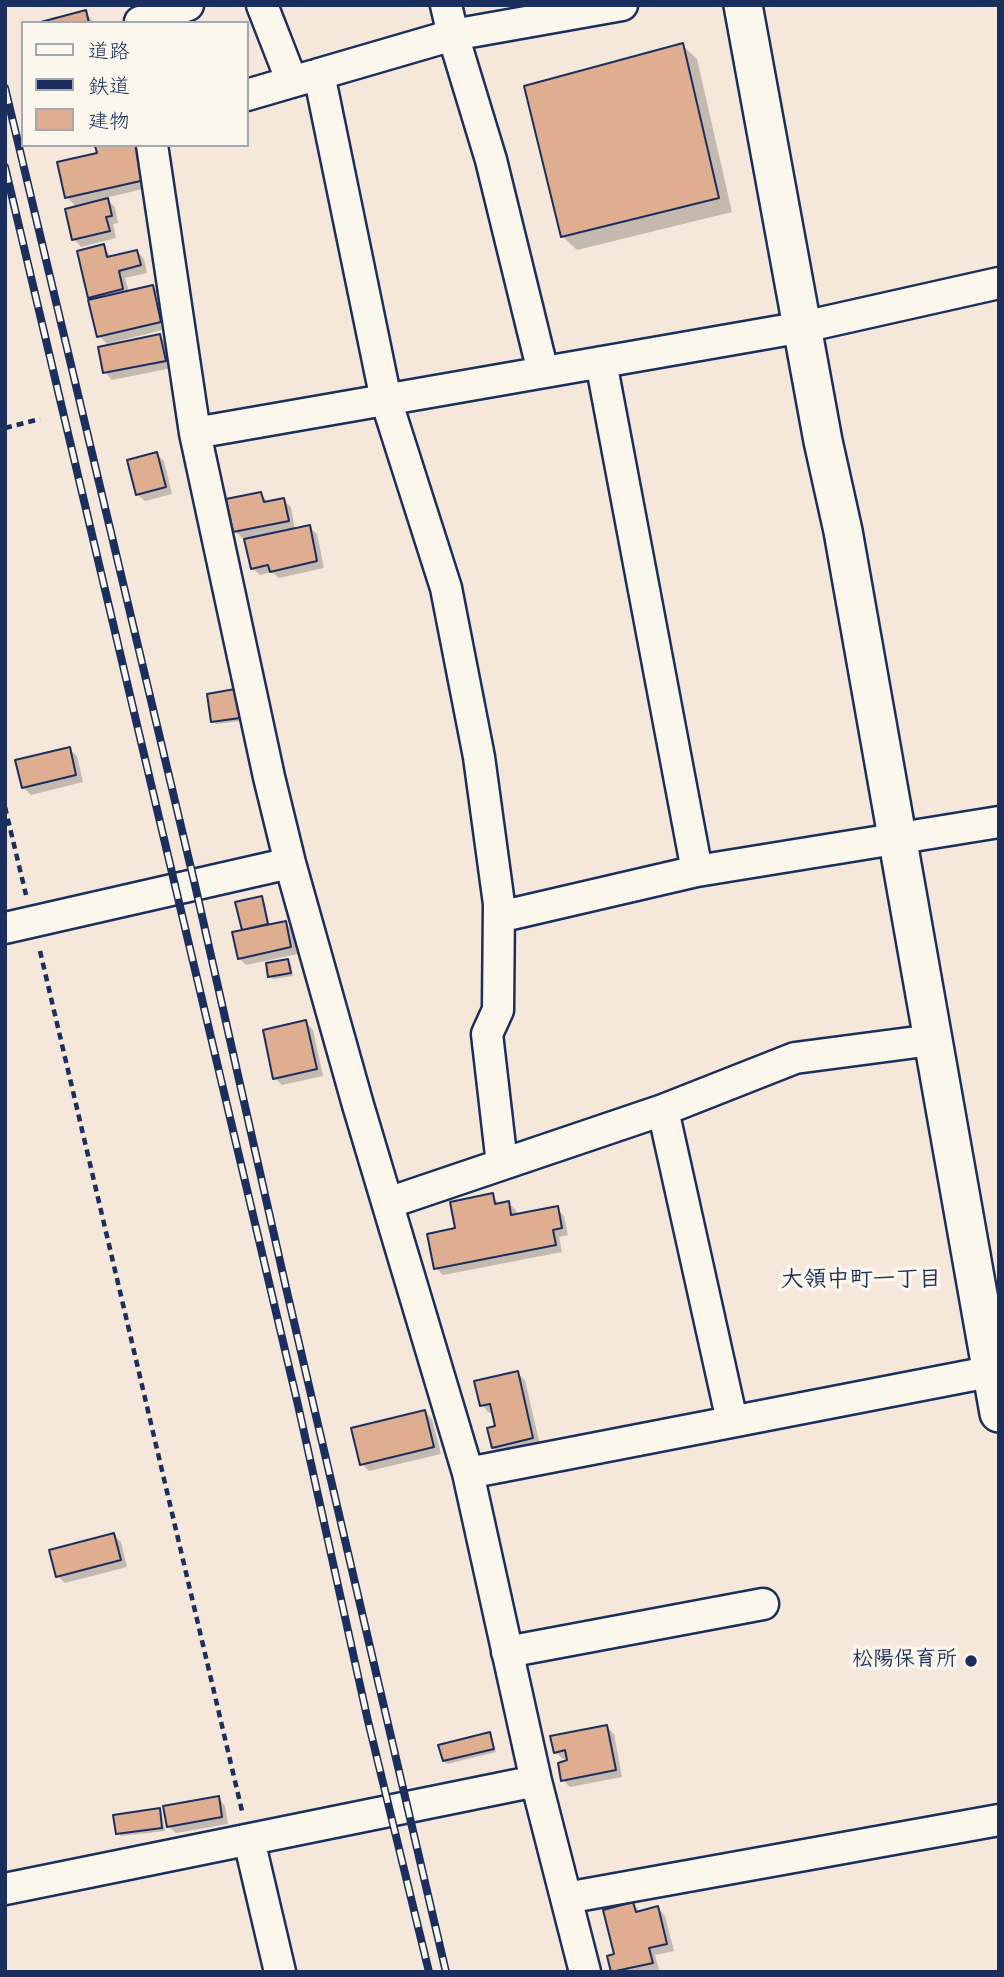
<!DOCTYPE html>
<html>
<head>
<meta charset="utf-8">
<style>
	body { margin:0 }
	#map { position:relative; width:1004px; height:1977px; overflow:hidden; background:#f5e8da; font-family:Mynerve,"Klee One",sans-serif }
	canvas { display:block }
	.frame { position:absolute; inset:0; border:7px solid #1b2f5e; pointer-events:none }
	.legend { position:absolute; left:21px; top:21px; width:228px; height:126px; box-sizing:border-box; background:#fbf7ec; border:2px solid #a1a7b3; margin:0; padding:9px 12px; list-style:none; font-size:21px; color:#1b2f5e }
	.legend li { display:flex; align-items:center; gap:14px; height:35px }
	.legend b { width:35px; border:2px solid #a1a7b3 }
</style>
</head>
<body>
<div id="map">
<canvas width="1004" height="1977"></canvas>
<div class="frame"></div>
<ul class="legend">
<li><b style="height:9px;background:#fbf7ec"></b>道路</li>
<li><b style="height:9px;background:#1b2f5e"></b>鉄道</li>
<li><b style="height:19px;background:#dfae91"></b>建物</li>
</ul>
</div>
<script>
const context = document.querySelector('canvas').getContext('2d');
context.lineJoin = 'round';
function fillPath(path, color) { context.fillStyle = color; context.fill(path, 'evenodd'); }
function trace(path, color, width, dash) { context.strokeStyle = color; context.lineWidth = width; context.lineCap = dash ? 'butt' : 'round'; context.setLineDash(dash || []); context.stroke(path); }
function label(font, color, halo, rows, align = 'center') {
  context.font = font + ' Mynerve,"Klee One",sans-serif'; context.lineWidth = 7; context.setLineDash([]); context.textBaseline = 'middle'; context.strokeStyle = halo; context.fillStyle = color; for (const [text, x, y, turn = 0] of rows) {
    context.save(); context.translate(x, y); context.rotate((+turn || 0) * Math.PI / 180); context.textAlign = isNaN(turn) ? turn : align; if (halo) context.strokeText(text, 0, 0); context.fillText(text, 0, 0); context.restore();
  }
}
const shadow = new Path2D(`
	M85 12 94 23H44Z
	M682 45 697 59 732 212 577 250 562 236Z
	M107 145H141L151 187 105 198 115 207 118 223 113 224 116 238 81 247 74 239 77 208 67 197Z
	M103 246 112 258 137 251 144 259 147 273 125 278 129 292 152 287 160 294 165 329 157 293H153L162 330 107 344 99 336 94 301 90 297Z
	M160 336 167 344 172 368 112 380 105 372Z
	M156 454 164 461 172 494 145 501 137 494Z
	M261 494 269 503 283 500 291 507 295 530 309 527 317 534 324 568 279 578 272 572 260 575 252 568 246 538H242L235 531Z
	M235 691 238 694 242 721 216 724 213 721Z
	M69 749 77 756 83 782 31 795 23 787Z
	M261 898 264 901 270 926 285 923 292 930 298 954 246 965 239 958 245 931 243 929Z
	M288 960 291 964 293 976 273 979 270 976Z
	M306 1022 313 1030 323 1076 282 1085 275 1078Z
	M492 1195 500 1205 508 1203 516 1210 517 1216 557 1208 564 1216 568 1235 559 1237 562 1252 443 1275 436 1268 457 1229Z
	M517 1373 525 1380 540 1445 500 1454 493 1447 497 1427 494 1412 489 1413 482 1405Z
	M425 1412 432 1419 441 1454 369 1471 362 1464Z
	M113 1535 121 1542 127 1567 65 1583 58 1576Z
	M607 1727 614 1734 622 1777 570 1787 563 1780 569 1762 568 1758 563 1759 555 1752Z
	M489 1734 492 1738 496 1752 447 1764 444 1761Z
	M218 1798 225 1806 228 1824 176 1833 168 1826Z
	M159 1810 162 1813 165 1831 121 1836 118 1833Z
	M633 1904 641 1913 658 1908 665 1916 674 1951 655 1955 659 1970 612 1972 609 1957 616 1955Z`);
const building = new Path2D(`
	M86 10 89 23H37Z
	M683 43 719 198 561 237 524 86Z
	M137 145 145 180 65 198 57 162 97 153 95 146 99 145Z
	M108 198 112 216 106 217 110 231 72 240 65 209Z
	M104 244 107 257 137 250 141 265 119 271 123 289 88 298 77 251Z
	M153 285 161 322 97 337 88 300Z
	M160 334 166 361 103 373 98 347Z
	M157 452 166 487 136 495 127 460Z
	M261 492 264 502 284 498 289 521 233 532 226 499Z
	M310 525 317 561 270 572 268 565 251 569 244 539Z
	M235 689 240 718 211 722 207 694Z
	M70 747 76 775 22 788 15 760Z
	M262 896 268 924 242 930 235 902Z
	M286 921 291 947 238 959 232 932Z
	M288 959 291 973 268 977 266 963Z
	M306 1020 317 1069 273 1079 263 1030Z
	M493 1193 495 1204 509 1201 511 1215 558 1206 562 1228 553 1230 556 1245 434 1269 427 1234 455 1228 450 1202Z
	M518 1371 533 1438 492 1448 487 1428 495 1426 490 1404 480 1406 474 1381Z
	M425 1410 434 1447 360 1465 351 1428Z
	M114 1533 121 1560 56 1577 49 1550Z
	M607 1725 616 1770 561 1781 558 1763 567 1760 565 1750 554 1753 550 1736Z
	M490 1732 494 1749 443 1761 438 1745Z
	M219 1796 222 1817 167 1827 163 1806Z
	M160 1808 162 1828 116 1834 113 1815Z
	M633 1902 636 1912 658 1906 667 1944 649 1948 653 1963 611 1972 607 1956 614 1954 603 1910Z`);
const path = new Path2D(`
	M5 428 40 419
	M5 807 26 895
	M40 951 242 1811`);
const minor = new Path2D(`
	M262 5 292 82
	M446 5 453 35 491 160 543 372
	M140 22 188 5
	M319 74 386 400 446 588 479 757 499 904 498 1010 487 1034 502 1164
	M247 95 453 35 622 5
	M152 145 195 433 269 777 290 863 358 1105 468 1473 536 1781 585 1972
	M601 362 697 871 999 822
	M195 433 803 327 999 283
	M499 917 697 871
	M5 928 290 863
	M663 1110 795 1058 932 1040
	M388 1203 663 1110 732 1421
	M468 1473 999 1370
	M507 1652 763 1604
	M249 1840 280 1972
	M5 1889 536 1781
	M566 1898 999 1820`);
const tertiary = new Path2D(`
	M743 5 823 441 843 531 999 1413`);
const rail = new Path2D(`
	M5 88 195 885 287 1292 446 1972
	M5 167 298 1405 368 1721 429 1972`);
const markers = [
	[971,1661,7,"#1b2f5e"]
];
const poiNames = [
	["松陽保育所",957,1661]
];
const neighbourhoodNames = [
	["大領中町一丁目",861,1281]
];
fillPath(shadow, '#0003');
fillPath(building, '#dfae91');
trace(building, '#1b2f5e', 2);
trace(minor, '#1b2f5e', 35);
trace(tertiary, '#1b2f5e', 42);
trace(path, '#1b2f5e', 4.5, [7, 5]);
trace(minor, '#fbf7ec', 30);
trace(tertiary, '#fbf7ec', 37);
trace(rail, '#1b2f5e', 8);
trace(rail, '#fbf7ec', 5, [16]);
for (const [x, y, r, color] of markers) { const dot = new Path2D(); dot.arc(x, y, r, 0, 2 * Math.PI); context.fillStyle = color; context.fill(dot); trace(dot, '#fbf7ec', 2.5); }
label('bold 21px', '#1b2f5e', '#fbf7ec', poiNames, 'right');
label('bold 23px', '#1b2f5e', '#fbf7ec', neighbourhoodNames);
</script>
</body>
</html>
